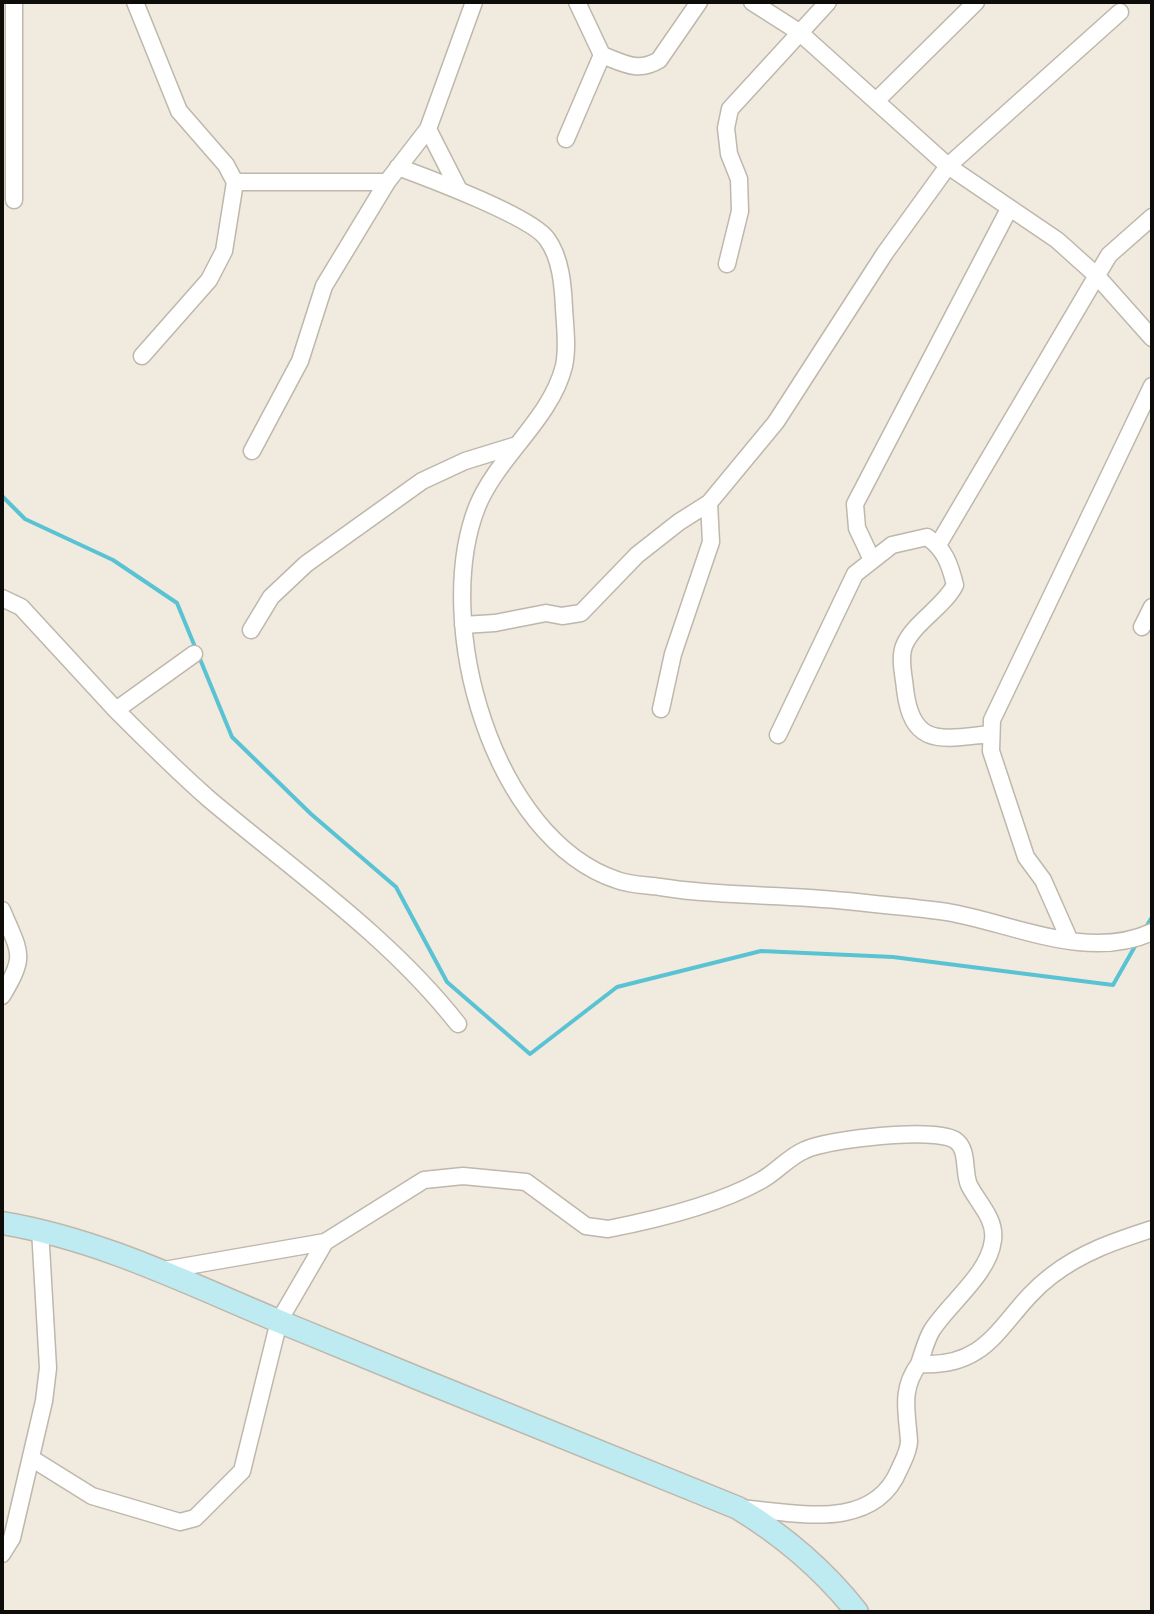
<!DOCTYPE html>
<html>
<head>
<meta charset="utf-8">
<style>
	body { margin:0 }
	#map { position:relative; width:1154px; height:1614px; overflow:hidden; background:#f1eade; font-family:"Fira Sans Condensed",sans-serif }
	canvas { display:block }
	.frame { position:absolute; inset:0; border:4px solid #0e0c08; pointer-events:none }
</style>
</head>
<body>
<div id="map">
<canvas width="1154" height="1614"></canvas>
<div class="frame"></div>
</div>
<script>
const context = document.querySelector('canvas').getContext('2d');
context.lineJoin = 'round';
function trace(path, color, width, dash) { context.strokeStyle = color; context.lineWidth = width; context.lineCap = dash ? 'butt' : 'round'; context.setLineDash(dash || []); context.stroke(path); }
const stream = new Path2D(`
	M2 496 25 519 113 560 177 603 232 737 311 814 396 887 447 982 530 1054 617 987 761 951 893 957 1113 985 1138 941
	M1146 927 1152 917`);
const street = new Path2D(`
	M135 2 179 111 226 165 235 182 224 251 209 280 142 356
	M752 2 799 32 948 166 1057 240 1096 275 1152 338
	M602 55C623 63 638 73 659 60L699 2
	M877 100 976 2
	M428 129 459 190
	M566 139 602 55 577 2
	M398 167C428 178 532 217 547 239 561 258 563 286 564 308 565 327 568 347 564 366 551 419 497 457 477 507 432 622 492 838 617 880 630 885 646 885 660 887 722 897 784 894 847 901 880 905 914 907 947 912 1012 923 1087 962 1152 932
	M235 182H387
	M14 200V2
	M727 264 740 211 739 179 729 154 726 128 730 109 828 2
	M252 451 300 361 324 286 387 182 428 129 474 2
	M938 545 1109 255 1152 217
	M872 560 857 528 855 504 1009 209
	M2 598 21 607 116 710 194 654
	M463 625 495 623 546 613 562 616 581 613 637 555 679 522 709 503 776 422 885 253 948 166 1120 12
	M1142 627 1152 607
	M251 630 271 597 306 564 422 481 465 461 517 445
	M661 709 673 654 711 542 709 503
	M116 710C146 740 177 771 209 799 294 871 389 936 458 1024
	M778 735 855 574 892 545 927 537C945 549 950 565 955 585 943 608 913 623 904 646 899 659 904 676 905 689 912 748 941 739 990 734
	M2 910C20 954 27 954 2 996
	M1070 941 1043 880 1026 857 991 751 992 720 1152 386
	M164 1270 325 1242 424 1180 463 1176 526 1182 586 1226 608 1229C654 1220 719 1204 760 1181 776 1173 788 1157 805 1150 829 1139 933 1127 955 1140 969 1149 963 1172 969 1185 978 1203 996 1219 993 1240 989 1274 950 1302 932 1330 926 1340 923 1353 919 1364
	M31 1458 92 1496 180 1522 195 1518 242 1471 279 1321 325 1242
	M739 1508C793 1512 873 1533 899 1470 903 1461 909 1451 909 1441 907 1411 900 1390 919 1364 994 1369 1001 1314 1051 1276 1082 1252 1115 1241 1152 1229
	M2 1554 12 1538 44 1401 48 1368 40 1229`);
const secondary = new Path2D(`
	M2 1223C105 1240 197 1288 293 1327 441 1388 589 1448 738 1508 784 1536 823 1569 857 1612`);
trace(stream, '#59c3d4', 4);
trace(street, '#beb7ab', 19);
trace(secondary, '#beb7ab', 25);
trace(street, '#fff', 16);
trace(secondary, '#beeaf1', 22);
</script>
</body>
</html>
